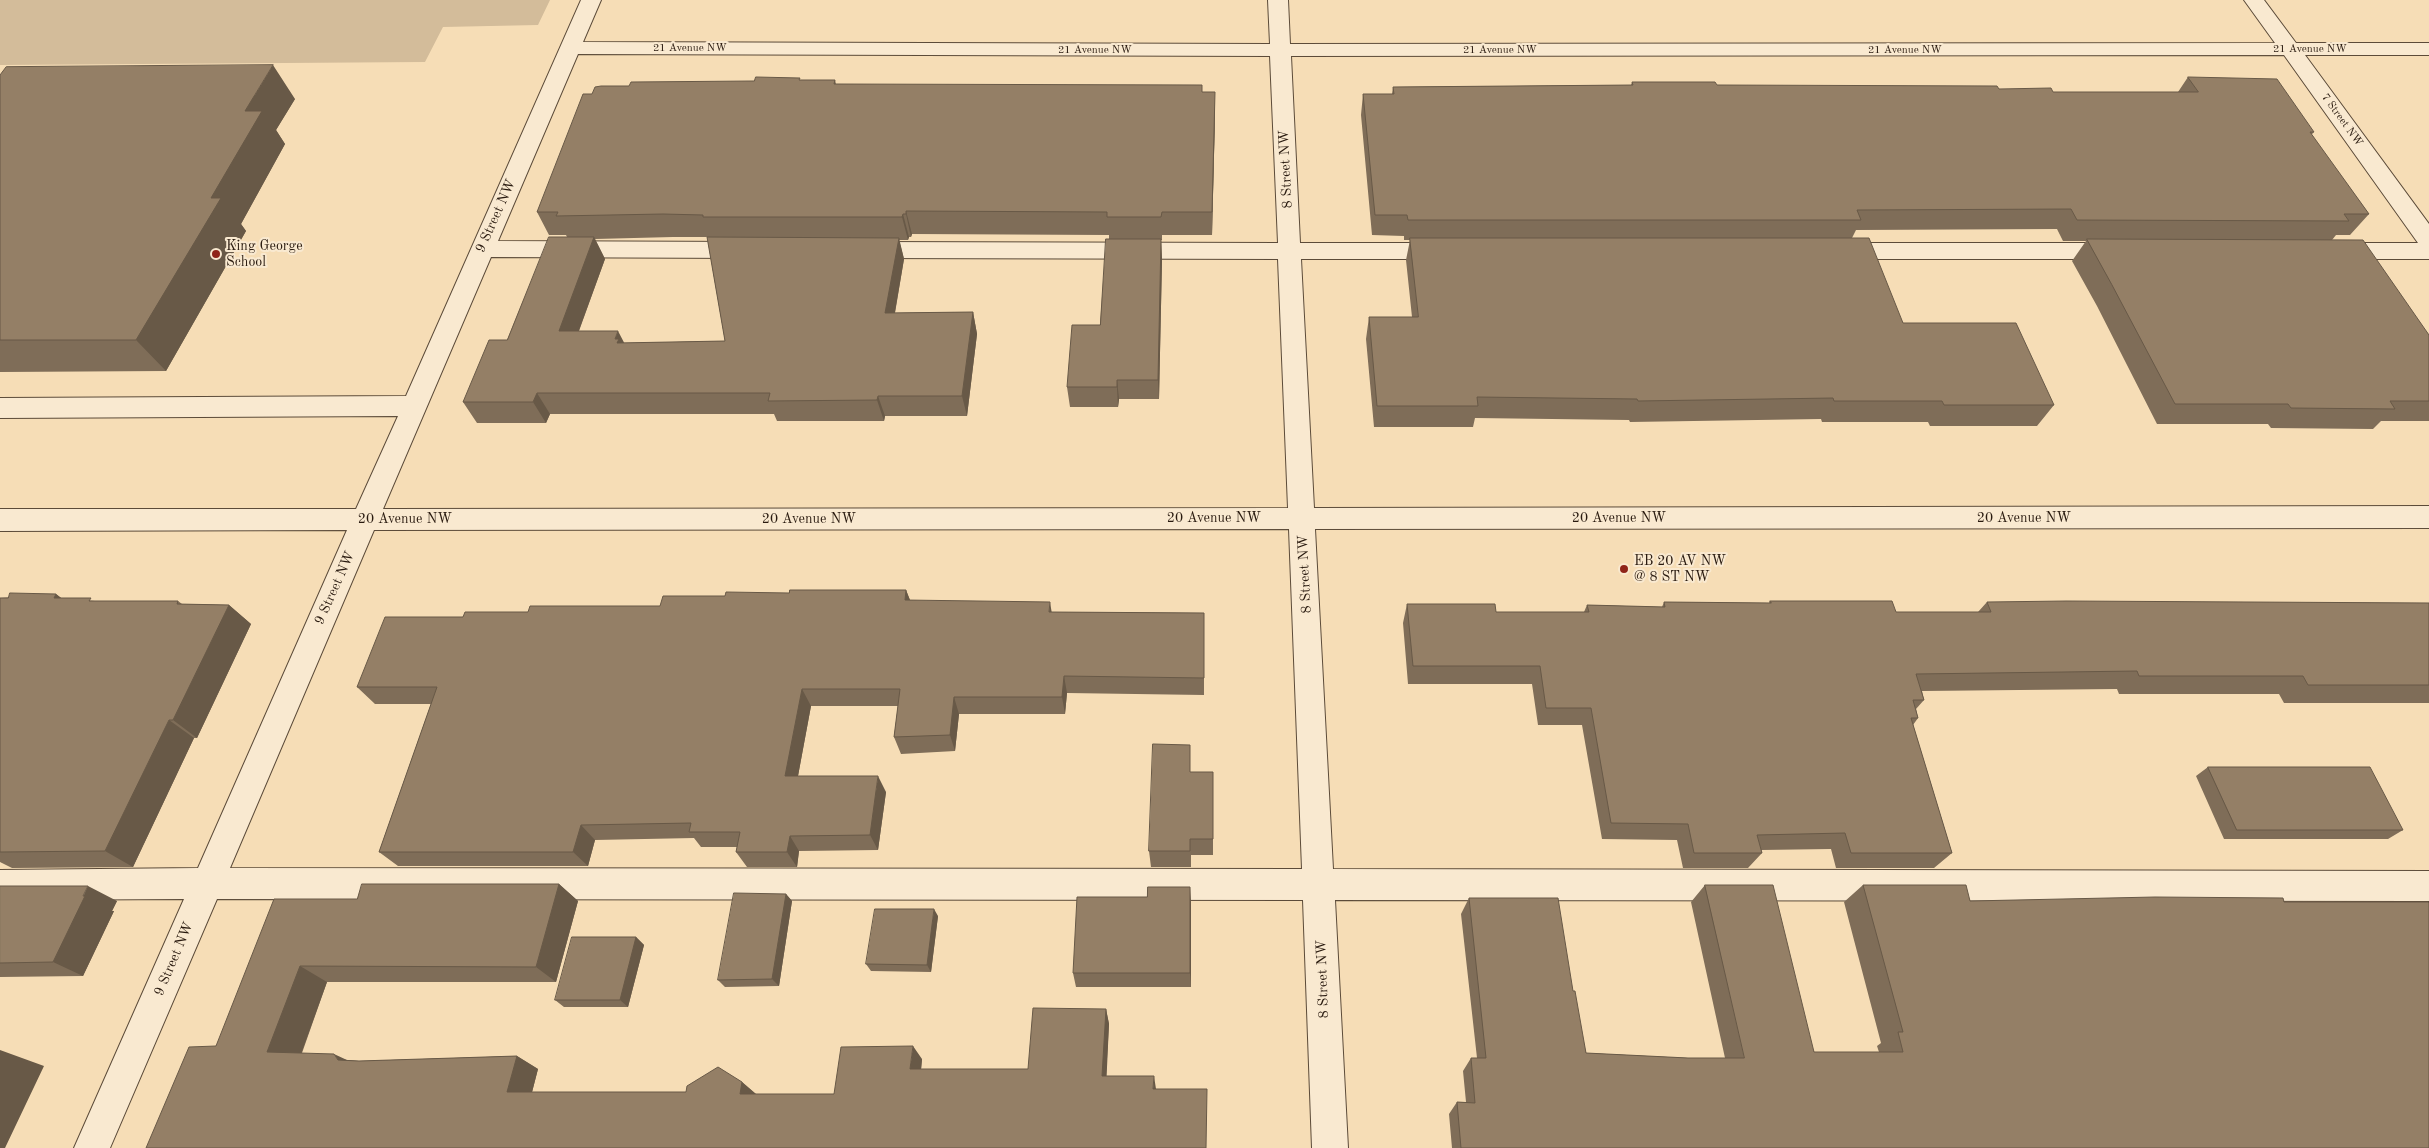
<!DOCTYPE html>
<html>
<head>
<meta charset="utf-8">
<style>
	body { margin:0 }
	canvas { display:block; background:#f6ddb6 }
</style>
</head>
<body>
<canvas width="2429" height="1148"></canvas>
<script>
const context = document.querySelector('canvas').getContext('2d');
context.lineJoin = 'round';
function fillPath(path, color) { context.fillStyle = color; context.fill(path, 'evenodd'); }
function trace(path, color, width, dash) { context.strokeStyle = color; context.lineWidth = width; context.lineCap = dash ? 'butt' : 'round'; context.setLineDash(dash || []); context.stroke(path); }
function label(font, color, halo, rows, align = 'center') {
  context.font = font + ' "Old Standard TT",serif'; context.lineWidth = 4; context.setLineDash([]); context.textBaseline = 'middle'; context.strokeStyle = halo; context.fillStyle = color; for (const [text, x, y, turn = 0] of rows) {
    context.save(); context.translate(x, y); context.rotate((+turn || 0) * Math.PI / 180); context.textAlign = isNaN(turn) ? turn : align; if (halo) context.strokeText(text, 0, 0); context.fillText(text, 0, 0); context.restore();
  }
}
const green = new Path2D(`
	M0 0H550L538 25 443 27 425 62 0 65Z`);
const minor = new Path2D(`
	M581 0H601L583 42 1270 44 1268 0H1288L1290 44 2275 43 2244 0H2264L2296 43H2429V55H2305L2429 224V259H2333L2325 257 2321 251 2325 245 2333 243H2418L2284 55 1291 56 1300 243H1445L1453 245 1457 251 1453 257 1445 259H1301L1314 508 2429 506V528L1315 529 1333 869 2429 871V901L1335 900 1348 1148H1312L1303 900 217 899 110 1148H74L184 899 0 900V870L198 868 347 530 0 531V509H356L398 416 0 418V398L406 396ZM578 54 1270 56 1278 243 866 242 858 244 854 250 858 256 866 258 1278 259 1288 508 383 509 491 257 748 258 756 256 760 250 756 244 748 242 498 241ZM1289 529 1302 869 230 868 374 530Z
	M1838 243H2118L2126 245 2130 251 2126 257 2118 259H1838L1830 257 1826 251 1830 245Z`);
const wall = new Path2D(`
	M0 75 295 99 276 130 285 144 241 224 246 231 166 371 0 372Z
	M2188 77 2314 132 2311 135 2369 214 2350 235H2336L2332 240 2429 335V421H2381L2373 429 2271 428 2268 424H2157L2097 306 2072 261 2086 241H2063L2057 229 1856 230 1852 238 1903 323 2054 405 2037 426H1930L1928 422H1822L1821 419 1630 422 1629 420 1475 418 1473 427H1374L1366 339 1369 317H1412L1406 260 1410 240H1404V236L1372 235 1361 115 1363 94H1392L1393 87 1631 85 1632 82 1717 85 1999 89 2053 92H2178Z
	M800 80H835L836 84 1202 92 1215 115 1212 235H1162V240H1161L1162 260 1159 399H1119L1118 407H1070L1067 387 1100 325 1109 239V235L912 234 911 237H909L908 240H899L904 259 895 313 973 312 977 334 967 416H885L884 421H777L774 414H550L546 423H477L463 402 507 340 567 237 566 235H549L537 212 592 94 629 86ZM673 237H707L725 341 624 343 579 331 605 259 595 239Z
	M906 590 910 600 1052 612 1204 613V695L1067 693 1065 714H959L955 751 901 754 894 737 898 706H811L798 776 886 792 878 850 799 851 797 867H747L736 852 737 847H701L694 838 595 840 588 866H398L379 852 431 704H375L357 687 463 617 528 612 660 606 725 596Z
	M56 594 61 598 95 601H178L182 604 229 605 251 624 197 738H194L133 867 12 868 0 862V598Z
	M1770 601 1896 612H1978L1987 602 2429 603V703H2284L2279 694H2119L2117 689 1922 691 1924 700 1916 709 1918 718 1913 725 1952 853 1934 868H1836L1831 849 1761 850 1762 853 1748 868H1683L1677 840 1602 839 1582 725H1538L1532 684H1408L1403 623 1407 604 1496 612H1584L1587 605 1662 607 1664 602 1769 603Z
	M2208 767 2403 830 2388 839H2224L2196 776Z
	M1191 772H1213V855H1191V867H1151L1149 851Z
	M559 884 578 901 556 982H327L302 1053 347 1060 359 1061 517 1056 538 1069 532 1092H686L742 1082 756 1094H834L922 1059 921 1069H1028L1106 1009 1109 1024 1106 1076 1207 1102 146 1148 216 1046 357 899Z
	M1705 885 1814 1052H1879L1877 1046 1881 1043 1844 902 1863 885 1970 901 2284 902 2429 1148H1452L1449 1114 1457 1102H1466L1463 1071 1471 1058H1477L1461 914 1469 898 1573 991 1586 1053 1688 1058H1725L1691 902Z
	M0 886 117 901 112 911H114L83 976 0 977Z
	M786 894 792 901 779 986 725 987 718 980Z
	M1191 902V987H1076L1073 973Z
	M938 916 931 972 871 971 866 964Z
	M636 937 644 945 628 1007H564L555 1000Z`);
const shadedWall = new Path2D(`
	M273 65 295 99 276 130 285 144 241 224 246 231 166 371 136 340 211 198 245 111Z
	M1215 92V115L1212 235V212Z
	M906 211 912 234 911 237 906 214Z
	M903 214 909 237 908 240 902 217Z
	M594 237 605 259 571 352 559 331Z
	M899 238 904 259 891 335 885 313Z
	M1161 239 1162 260 1159 399 1158 380Z
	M973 312 977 334 967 416 962 396Z
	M618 331 629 352 628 365 615 339Z
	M1117 380 1119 399 1118 407 1117 387Z
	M537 393 550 414 546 423 533 402Z
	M878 396 885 416 884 421 877 400Z
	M906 590 913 608 905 600Z
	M56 594 82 614 54 598Z
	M1050 602 1053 620 1049 612Z
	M229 605 251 624 197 738 173 720Z
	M1064 676 1067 693 1065 714 1062 697Z
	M802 689 811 706 795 792 785 776Z
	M954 697 959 714 955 751 950 735Z
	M169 720 194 738 133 867 105 851Z
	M878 776 886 792 878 850 870 835Z
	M581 825 595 840 588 866 573 852Z
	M790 836 799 851 797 867 787 852Z
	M559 884 578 901 556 982 536 967Z
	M88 886 117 901 112 911H114L83 976 53 962Z
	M1190 887 1191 902V987L1190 973Z
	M786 894 792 901 779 986 772 979Z
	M934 909 938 916 931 972 927 965Z
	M636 937 644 945 628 1007 620 1000Z
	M300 966 327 982 297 1065 267 1052Z
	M1106 1009 1109 1024 1106 1089 1102 1076Z
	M913 1046 922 1059 920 1082 910 1069Z
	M0 1050 44 1066 5 1148H0Z
	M334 1054 362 1067 338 1060Z
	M517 1056 538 1069 529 1104 507 1092Z
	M1154 1076 1156 1089 1155 1102 1153 1089Z
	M742 1082 757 1095 740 1094Z`);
const building = new Path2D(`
	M273 65 245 111H262L211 198H221L136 340H0V75L6 67Z
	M756 77 800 78 799 80H835L834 84 1202 85V92H1215L1212 212H1162L1161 217H1107V212L906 211V214H903L902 217H703V215L663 214 556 216 558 212H537L583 94H592L595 87 601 86H629L631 82 754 81Z
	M2188 77 2277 79 2314 132H2310L2369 214H2344L2349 221 2077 220 2071 209 1857 210 1861 220H1408L1407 215H1375L1363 94H1394L1393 87 1633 85 1632 82H1715L1717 85 1997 86 1999 89 2051 88 2053 92H2198Z
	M549 237H594L559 331H618L615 339H619L617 343 725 341 707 237 899 238 885 313 973 312 962 396H878L877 400 768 401 770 393H537L533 402H463L489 340H507Z
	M1410 238H1869L1903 323H2016L2054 405H1944L1942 401H1834L1833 398 1638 401 1637 399 1477 397 1478 406H1377L1369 317H1418Z
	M1106 239H1161L1158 380H1117V387H1067L1072 325H1100Z
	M2087 239 2363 240 2429 335V401H2390L2395 409 2291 408 2288 404H2175L2112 285Z
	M790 590H906L905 600 1050 602 1049 612 1204 613V678L1064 676 1062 697H954L950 735 894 737 900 689H802L785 776H878L870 835 790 836 787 852H736L740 832H689L691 823 581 825 573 852H379L437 687H357L385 617H463L465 612H528L530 606H660L663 596H725L726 592 789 593Z
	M10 593 56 594 54 598H91L89 601H178L177 604 229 605 173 720H169L105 851 0 852V598H8Z
	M1770 601H1892L1896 612H1991L1987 602 2066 601 2429 603V685H2308L2303 676H2139L2137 671 1916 674 1924 700H1913L1918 718H1911L1952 853H1851L1845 833 1757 835 1762 853H1694L1688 824 1611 823 1591 708H1546L1540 666H1413L1407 604H1495L1496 612H1589L1587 605 1665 607 1664 602 1771 603Z
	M1153 744 1190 745V772H1213V839H1190V851H1149Z
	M2208 767H2370L2403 830H2237Z
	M362 884H559L536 967 300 966 267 1052 334 1054 338 1060 359 1061 517 1056 507 1092H686L687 1086 718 1067 742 1082 740 1094H834L841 1047 913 1046 910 1069H1028L1033 1008 1106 1009 1102 1076H1154L1153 1089H1207L1206 1148H146L189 1047 216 1046 274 899H357Z
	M1705 885H1773L1814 1052H1903L1898 1032H1903L1863 885H1966L1970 901 2155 897 2283 898 2284 902H2428L2429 903V1148H1461L1457 1102 1475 1103 1471 1058H1486L1469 898H1558L1573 991H1575L1586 1053 1688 1058H1744Z
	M0 886H88L83 896H85L53 962 0 963Z
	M1148 887H1190V973H1073L1077 897H1147Z
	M734 893 786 894 772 979 718 980Z
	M875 909H934L927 965 866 964Z
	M572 937H636L620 1000H555Z`);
const markers = [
	[216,254,5,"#8f2418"],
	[1624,569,5,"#8f2418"]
];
const farStreetnames = [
	["21 Avenue NW",690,48],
	["21 Avenue NW",2310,49],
	["21 Avenue NW",1095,50],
	["21 Avenue NW",1500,50],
	["21 Avenue NW",1905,50],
	["7 Street NW",2342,120,54]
];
const streetNames = [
	["8 Street NW",1286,169,-93],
	["9 Street NW",496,216,-66],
	["20 Avenue NW",1214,518],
	["20 Avenue NW",1619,518],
	["20 Avenue NW",2024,518],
	["20 Avenue NW",405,519],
	["20 Avenue NW",809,519],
	["8 Street NW",1305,574,-93],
	["9 Street NW",335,588,-66],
	["9 Street NW",174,959,-67],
	["8 Street NW",1323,979,-92]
];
const poiNames = [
	["King George",226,246],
	["School",226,262],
	["EB 20 AV NW",1634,561],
	["@ 8 ST NW",1634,577]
];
fillPath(green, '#d3bc9a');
trace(minor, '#5c4b39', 2);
fillPath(minor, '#f9e9d0');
fillPath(wall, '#7f6d58');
fillPath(shadedWall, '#685947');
fillPath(building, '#947f66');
trace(building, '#685947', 1);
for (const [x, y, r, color] of markers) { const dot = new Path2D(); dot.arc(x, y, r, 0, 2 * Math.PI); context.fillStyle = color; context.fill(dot); trace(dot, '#f9e9d0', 2); }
label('11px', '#291a0f', '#f9e9d0', farStreetnames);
label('14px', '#291a0f', '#f9e9d0', streetNames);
label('14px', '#291a0f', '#f9e9d0', poiNames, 'left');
</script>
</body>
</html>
